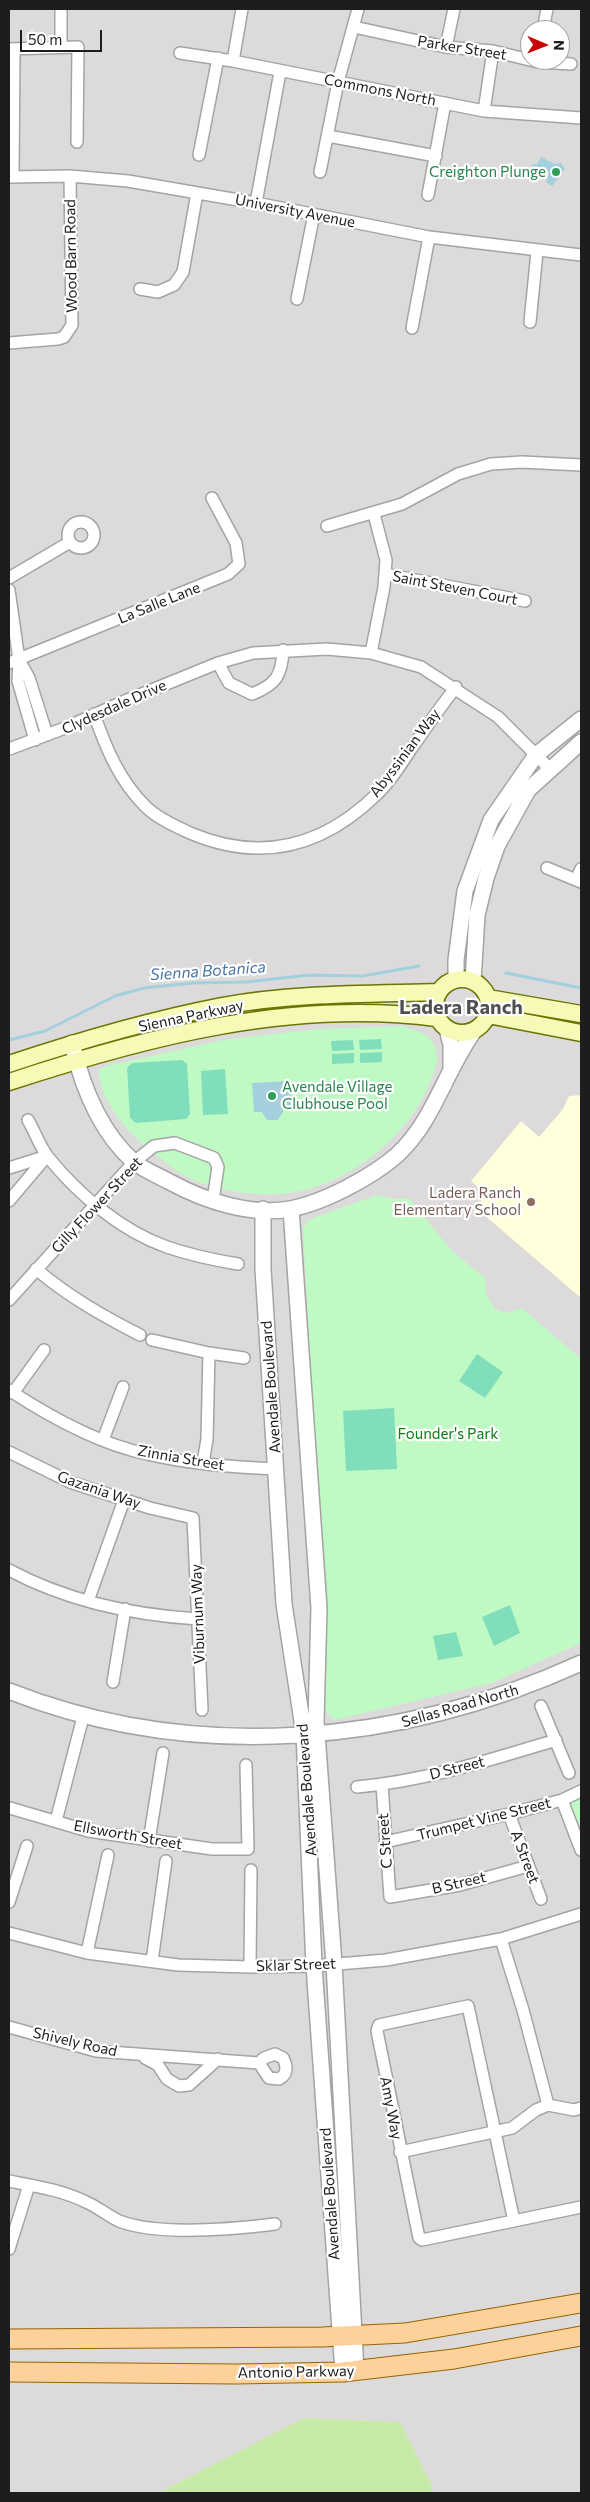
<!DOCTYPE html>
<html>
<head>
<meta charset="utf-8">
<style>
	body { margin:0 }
	#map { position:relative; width:590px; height:2502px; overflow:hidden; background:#efebe3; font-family:Commissioner,sans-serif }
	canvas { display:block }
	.frame { position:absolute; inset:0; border:10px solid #1d1d1d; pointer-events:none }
	.north { position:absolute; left:520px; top:20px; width:50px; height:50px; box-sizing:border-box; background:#fff; border:1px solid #a5a5a5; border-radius:50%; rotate:91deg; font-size:14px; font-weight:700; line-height:20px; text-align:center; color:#1d1d1d }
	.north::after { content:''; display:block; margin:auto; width:18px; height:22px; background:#cb0000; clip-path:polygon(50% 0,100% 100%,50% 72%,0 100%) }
	.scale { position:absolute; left:20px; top:30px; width:82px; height:22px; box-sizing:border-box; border:2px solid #1d1d1d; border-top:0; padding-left:6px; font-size:15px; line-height:18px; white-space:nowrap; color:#1d1d1d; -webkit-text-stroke:4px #fff; paint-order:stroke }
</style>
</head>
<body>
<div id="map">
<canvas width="590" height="2502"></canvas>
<div class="frame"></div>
<div class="north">N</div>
<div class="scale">50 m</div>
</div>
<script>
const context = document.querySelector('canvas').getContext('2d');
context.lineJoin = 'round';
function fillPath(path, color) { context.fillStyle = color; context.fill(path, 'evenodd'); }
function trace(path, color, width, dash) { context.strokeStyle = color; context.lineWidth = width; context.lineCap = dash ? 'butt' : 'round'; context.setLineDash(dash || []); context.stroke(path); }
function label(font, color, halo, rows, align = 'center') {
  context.font = font + ' Commissioner,sans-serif'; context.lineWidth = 4.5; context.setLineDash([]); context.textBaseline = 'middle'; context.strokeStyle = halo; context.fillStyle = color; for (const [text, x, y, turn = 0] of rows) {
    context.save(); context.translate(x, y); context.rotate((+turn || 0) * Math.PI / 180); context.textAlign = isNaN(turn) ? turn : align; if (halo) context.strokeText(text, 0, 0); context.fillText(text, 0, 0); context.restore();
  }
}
const residential = new Path2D(`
	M9 9H581V2493H432V2486L400 2422 304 2418 158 2493H9ZM530 30H560V60H530Z`);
const education = new Path2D(`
	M581 1095V1298L476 1208 486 1195 471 1181 521 1121 539 1137 563 1109 569 1096Z`);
const grass = new Path2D(`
	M304 2418 400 2422 432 2486V2493H158Z`);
const park = new Path2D(`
	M403 1026C413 1030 427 1033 433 1042 441 1055 435 1070 430 1082 407 1140 343 1190 279 1194 250 1196 205 1189 180 1173 172 1168 164 1161 156 1155 129 1134 101 1104 98 1070L106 1066 223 1040 264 1035 318 1029Z
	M377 1195 395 1199 409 1198 451 1250 486 1279 485 1291 495 1309 506 1313 522 1308 581 1359V1643L492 1683 334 1720 325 1710 326 1648 303 1229 308 1220Z
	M581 1796V1838L565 1804Z`);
const pitch = new Path2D(`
	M381 1039 382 1049 360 1050 359 1040Z
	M353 1040 354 1050 332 1051 331 1041Z
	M382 1052V1062L360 1063V1053Z
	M354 1053V1063L332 1064V1054Z
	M182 1060 187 1064 190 1114 186 1119 136 1123 130 1118 127 1068 132 1063Z
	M225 1069 228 1114 203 1115 201 1071Z
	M477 1354 503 1372 485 1398 459 1381Z
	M394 1408 397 1469 346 1471 343 1411Z
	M510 1605 520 1633 494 1646 482 1617Z
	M456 1632 463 1656 438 1660 433 1636Z`);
const water = new Path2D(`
	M541 157 555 164 561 163 565 169 552 186 546 182 549 173 547 170 543 171 541 177 532 176V164H537Z
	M290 1081 292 1110H284L278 1120H267L262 1112H254L252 1083Z`);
const stream = new Path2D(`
	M506 973 581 988
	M9 1040 45 1031 115 996 144 988 193 983 246 982 309 975 363 976 419 966`);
const minor = new Path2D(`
	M354 27 446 47 493 51 538 62 571 64
	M543 30 547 9
	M61 47V9
	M446 47 454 9
	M9 49 78 47 77 142
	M180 53 233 61 484 111 581 118
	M233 61 242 9
	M484 111 493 51
	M328 136 436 156
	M199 155 218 58
	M320 172 338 82 358 9
	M13 176 14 49
	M9 177 70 176 128 181 256 203 429 237 581 255
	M428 195 445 103
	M256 203 280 72
	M140 289 158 292 174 285 183 272 197 193
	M297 299 314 214
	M530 322 537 252
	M412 328 429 237
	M9 343 58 339 64 337 72 325 70 176
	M68 535a13 13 0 1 1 26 0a13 13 0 1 1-26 0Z
	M327 526 402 504 458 474 491 464 522 462 581 465
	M385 574 525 601
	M9 578 70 542
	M9 590 19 660
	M371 653 384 587 386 560 374 514
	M9 663 228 574 239 564 236 543 212 498
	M218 663 229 683 252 694C276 685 282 675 283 650
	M94 714C106 748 119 780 145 806 157 818 175 826 190 833 261 863 323 847 377 794 391 781 401 764 411 749 426 728 440 707 456 687
	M35 740 18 681 19 660 29 678 47 735
	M9 749 65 728 127 700 218 663 253 653 327 649 371 653 421 667 498 717 550 769
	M547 868 581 882
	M576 880 581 869
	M28 1120C35 1132 40 1147 48 1157 78 1194 121 1231 167 1247 190 1255 214 1260 238 1264
	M9 1168 47 1156
	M9 1201 47 1156
	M36 1269C69 1297 103 1316 140 1335
	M9 1300 134 1162 154 1146 175 1143 214 1158 218 1167 213 1200
	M152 1340 209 1353 244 1358
	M9 1390C50 1417 99 1444 147 1454 189 1464 233 1467 276 1469
	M13 1393 44 1350
	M103 1440 123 1387
	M9 1452 70 1482 150 1508 193 1518 202 1710
	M203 1463 207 1439 209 1353
	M9 1570C67 1601 133 1615 198 1619
	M88 1601 124 1500
	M113 1682 125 1609
	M541 1706 569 1773
	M382 1785 390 1897 460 1885 528 1866
	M357 1787C425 1781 490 1760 556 1740
	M562 1800 581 1850
	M10 1808 88 1831 212 1849H248L246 1765
	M509 1814 541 1899
	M56 1821 83 1717
	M149 1841 163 1753
	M385 1842 509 1814 562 1800 581 1791
	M9 1902 27 1846
	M9 1933 87 1953 178 1965 250 1967 314 1966 386 1960 501 1939 581 1914
	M501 1939 523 2010 548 2105
	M87 1953 108 1855
	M152 1961 166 1861
	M250 1967 251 1870
	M9 2027 96 2051 259 2063 264 2058 275 2054 283 2058C287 2066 288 2074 279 2079L269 2078 259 2063
	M145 2058 158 2065 167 2079 179 2086 189 2085 218 2059
	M400 2152 512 2128 536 2110 548 2105 574 2110 581 2108
	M9 2181C35 2186 62 2190 86 2202 98 2207 108 2216 119 2221 158 2236 234 2229 275 2224
	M514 2221 468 2006 379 2025 377 2031 419 2238 422 2240 581 2207
	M9 2249 29 2185`);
const tertiary = new Path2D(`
	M456 979V960L465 891 491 820 536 755 581 719
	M473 981 477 915 486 878 497 846 528 790 581 742
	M447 1029 451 1045V1067
	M72 1043C82 1086 100 1132 134 1162 144 1170 159 1176 170 1182 205 1201 250 1216 290 1209 323 1203 372 1177 397 1155 434 1121 445 1071 474 1031
	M263 1209V1269L284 1604 304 1734 314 1966 343 2372
	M291 1209 319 1608 316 1721 334 1964 356 2371
	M9 1691C195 1764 401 1745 581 1663`);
const secondary = new Path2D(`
	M435 1006a27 27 0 1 1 54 0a27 27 0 1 1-54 0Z
	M488 998 581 1014
	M488 1015 581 1033
	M9 1064C78 1041 150 1020 222 1006 292 993 367 994 438 992
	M9 1082C146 1037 291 999 437 1018`);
const primary = new Path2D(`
	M9 2339 322 2337 405 2333 581 2303
	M9 2372 236 2374 343 2372 454 2359 581 2336`);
const markers = [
	[556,172,5,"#2e9e5b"],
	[272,1096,5,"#2e9e5b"],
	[531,1202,5,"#8d6e63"]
];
const streetNames = [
	["Parker Street",462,48,9],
	["Commons North",380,90,11],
	["University Avenue",295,211,11],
	["Wood Barn Road",71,256,-91],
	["Saint Steven Court",455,588,11],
	["La Salle Lane",159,603,-22],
	["Clydesdale Drive",114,707,-24],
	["Abyssinian Way",405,753,-53],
	["Sienna Parkway",191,1016,-12],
	["Gilly Flower Street",97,1205,-47],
	["Avendale Boulevard",271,1387,-94],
	["Zinnia Street",181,1458,10],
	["Gazania Way",99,1490,19],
	["Viburnum Way",198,1614,-92],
	["Sellas Road North",460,1706,-16],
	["D Street",457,1768,-14],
	["Avendale Boulevard",307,1790,-94],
	["Trumpet Vine Street",484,1819,-14],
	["Ellsworth Street",128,1835,10],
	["C Street",385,1841,-94],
	["A Street",525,1857,69],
	["B Street",459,1883,-13],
	["Sklar Street",296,1965,-2],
	["Shively Road",75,2042,13],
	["Amy Way",391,2108,79],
	["Avendale Boulevard",330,2194,-94],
	["Antonio Parkway",296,2372,-1]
];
const leisureNames = [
	["Creighton Plunge",546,172],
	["Avendale Village",282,1087,"left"],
	["Clubhouse Pool",282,1104,"left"]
];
const educationNames = [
	["Ladera Ranch",521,1193],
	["Elementary School",521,1210]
];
const parkNames = [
	["Founder's Park",448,1434]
];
const waterNames = [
	["Sienna Botanica",208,971,-4]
];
const districtNames = [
	["Ladera Ranch",461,1007]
];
fillPath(residential, '#dcdada');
fillPath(education, '#ffffdc');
fillPath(grass, '#c8eaa8');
fillPath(park, '#bffac4');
fillPath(pitch, '#80dfba');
fillPath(water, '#a3d0dd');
trace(stream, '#a3d0dd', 3);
trace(minor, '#a4a4a4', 14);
trace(tertiary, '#a4a4a4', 18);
trace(secondary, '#697504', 19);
trace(primary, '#976500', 21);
trace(minor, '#fff', 11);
trace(tertiary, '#fff', 15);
trace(secondary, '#f7fab6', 16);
trace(primary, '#fdd29a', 19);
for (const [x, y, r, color] of markers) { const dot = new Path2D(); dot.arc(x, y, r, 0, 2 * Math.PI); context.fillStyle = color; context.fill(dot); trace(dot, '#fff', 2); }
label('15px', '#1d1d1d', '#fff', streetNames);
label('15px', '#27864d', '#fff', leisureNames, 'right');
label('15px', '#785e54', '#fff', educationNames, 'right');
label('15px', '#0a7d14', '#fff', parkNames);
label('italic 16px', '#4677a6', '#fff', waterNames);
label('bold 20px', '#505050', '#fff', districtNames);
</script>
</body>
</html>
